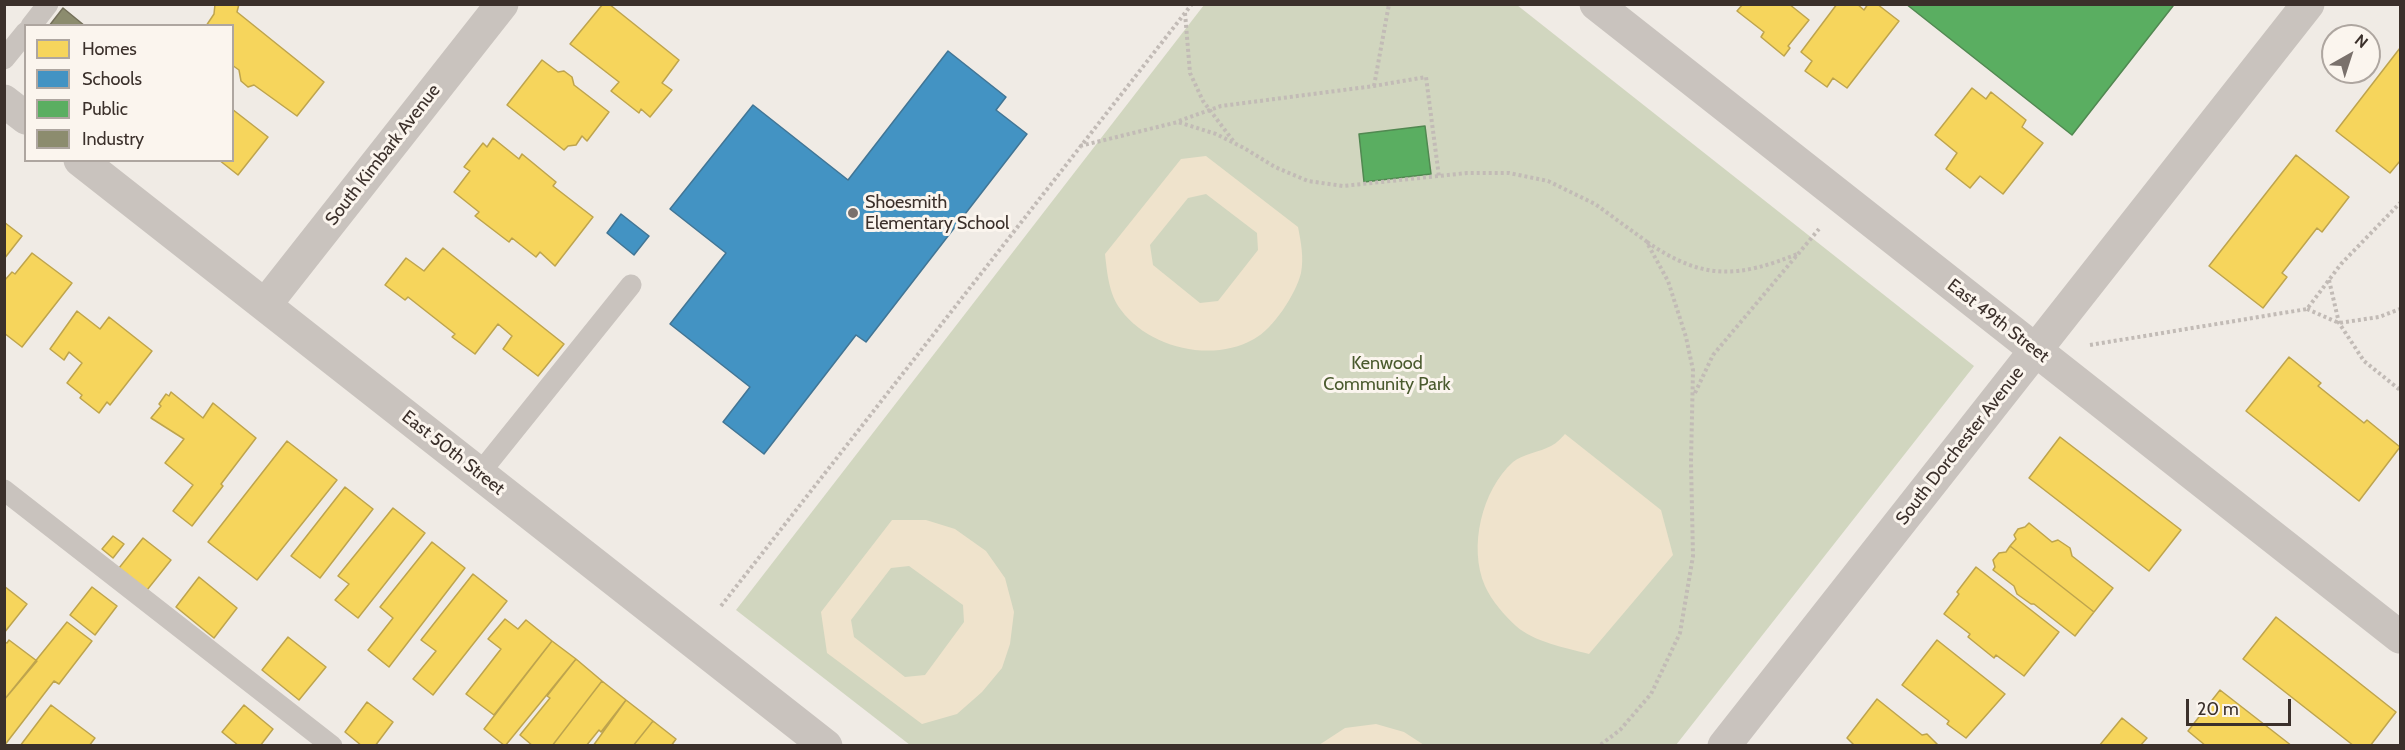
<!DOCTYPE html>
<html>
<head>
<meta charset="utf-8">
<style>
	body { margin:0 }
	#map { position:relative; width:2405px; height:750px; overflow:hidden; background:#f0ebe5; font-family:Cabin,sans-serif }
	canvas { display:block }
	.frame { position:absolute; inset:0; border:6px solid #3b302b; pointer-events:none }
	.legend { position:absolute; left:24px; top:24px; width:210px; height:138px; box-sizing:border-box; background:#fbf5ee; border:2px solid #aea6a0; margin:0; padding:8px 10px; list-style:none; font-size:18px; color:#3b302b }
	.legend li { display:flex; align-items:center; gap:12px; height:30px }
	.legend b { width:30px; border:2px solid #aea6a0 }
	.north { position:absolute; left:2321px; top:24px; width:60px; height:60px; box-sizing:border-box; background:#fbf5ee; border:2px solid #aea6a0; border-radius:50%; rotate:39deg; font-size:16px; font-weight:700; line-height:24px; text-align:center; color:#3b302b }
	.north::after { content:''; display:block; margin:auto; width:21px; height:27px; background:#7a716c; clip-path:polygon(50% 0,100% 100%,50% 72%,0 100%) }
	.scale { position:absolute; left:2186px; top:699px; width:105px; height:27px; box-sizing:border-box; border:3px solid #3b302b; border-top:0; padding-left:8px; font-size:18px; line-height:21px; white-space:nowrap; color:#3b302b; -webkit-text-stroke:4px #fbf5ee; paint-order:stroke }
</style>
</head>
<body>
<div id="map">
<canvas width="2405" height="750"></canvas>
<div class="frame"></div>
<ul class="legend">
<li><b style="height:16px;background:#f6d55c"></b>Homes</li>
<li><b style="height:16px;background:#4393c3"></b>Schools</li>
<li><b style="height:16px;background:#5aae61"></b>Public</li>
<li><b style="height:16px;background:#8c8c6e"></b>Industry</li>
</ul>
<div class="north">N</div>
<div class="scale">20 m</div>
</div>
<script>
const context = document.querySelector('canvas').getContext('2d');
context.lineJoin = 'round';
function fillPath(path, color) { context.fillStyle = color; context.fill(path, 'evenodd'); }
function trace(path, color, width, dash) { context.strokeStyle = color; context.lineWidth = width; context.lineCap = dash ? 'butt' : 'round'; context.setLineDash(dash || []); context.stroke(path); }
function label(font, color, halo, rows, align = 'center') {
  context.font = font + ' Cabin,sans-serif'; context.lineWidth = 6; context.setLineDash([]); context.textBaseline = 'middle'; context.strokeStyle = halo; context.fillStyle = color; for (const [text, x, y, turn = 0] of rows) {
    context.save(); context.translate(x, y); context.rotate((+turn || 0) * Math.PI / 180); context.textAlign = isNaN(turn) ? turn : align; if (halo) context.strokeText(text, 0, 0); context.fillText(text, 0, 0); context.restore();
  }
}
const green = new Path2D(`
	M1204 5H1517L1974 366 1676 745H910L736 610Z`);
const sand = new Path2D(`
	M1206 156 1298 227C1301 242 1304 258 1301 273 1296 294 1273 329 1254 339 1212 363 1149 348 1121 310 1109 295 1107 272 1105 254L1181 159ZM1206 194 1257 233 1258 250 1218 301 1200 303 1153 265 1150 245 1188 198Z
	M1565 434 1661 510 1673 555 1589 654C1566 648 1534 642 1516 626 1505 616 1491 600 1485 586 1468 547 1482 490 1513 462 1523 454 1540 452 1551 446 1557 443 1561 438 1565 434Z
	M892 520H926L955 529 986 551 1005 578 1014 612 1010 644 1002 668 982 692 957 714 922 724 827 653 821 612ZM909 566 963 605 964 622 925 675 905 677 854 637 851 620 891 568Z
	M1376 724 1404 732 1424 745H1319L1345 728Z`);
const homes = new Path2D(`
	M215 4H239L237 12 324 82 297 116 254 85 248 87 241 81 239 70 232 65V26H206L214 14Z
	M603 4H609L679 60 662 83 672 90 650 117 641 109 639 113 611 91 619 82 570 44Z
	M1743 4H1789L1809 20 1788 46 1790 48 1784 56 1761 37 1764 32 1737 11Z
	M1837 4H1857L1864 10 1868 4H1877L1899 21 1847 88 1833 78 1827 87 1805 71 1812 61 1801 52Z
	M2400 48V161L2390 173 2336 131Z
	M542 60 558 72 564 71 572 77 574 85 609 112 587 141 582 136 576 145 568 146 564 150 507 105Z
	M1972 88 1986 99 1991 92 2026 120 2022 127 2043 143 2003 194 1980 176 1970 188 1946 169 1957 153 1935 135Z
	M232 109 268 137 238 175 219 160H232Z
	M493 138 519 159 522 154 556 182 553 186 593 217 555 266 540 252 536 257 512 238 509 242 475 216 479 212 454 192 470 171 464 167 483 143 487 147Z
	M2296 155 2349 197 2322 232 2317 228 2282 273 2287 277 2263 308 2209 266Z
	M4 222 22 236 4 259Z
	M443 248 564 344 538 376 503 349 512 336 498 324 475 354 452 337 455 334 408 297 405 300 385 285 406 258 424 271Z
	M32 253 72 283 22 347 4 333V281L12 272 15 274Z
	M77 311 100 329 109 317 152 351 110 405 107 402 99 413 80 398 82 395 67 383 82 363 69 352 64 360 50 349Z
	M2289 357 2321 383 2318 386 2364 423 2367 420 2400 447 2359 501 2246 411Z
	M171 392 203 418 213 403 256 438 221 484 223 486 192 526 173 511 193 485 165 463 184 439 151 418 161 406 159 404 166 394 169 396Z
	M2060 437 2181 530 2149 571 2029 478Z
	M287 441 337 480 257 580 208 542Z
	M345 487 373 509 320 578 291 556Z
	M393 508 425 533 358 618 335 600 349 584 338 576Z
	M2029 523 2052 542 2058 540 2070 548 2072 556 2113 588 2094 612 2010 546 2016 539 2014 535 2018 529 2025 527Z
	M113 536 124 544 113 558 102 549Z
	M143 538 171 560 147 590 119 568Z
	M432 542 465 568 389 667 368 650 393 618 380 607Z
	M2010 546 2094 612 2075 636 2034 604H2031L2017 594 2014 586 1993 570 1995 567 1993 560 1999 553 2006 552Z
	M1976 567 2059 632 2024 676 1996 655 1994 658 1968 637 1970 634 1944 614 1959 594 1957 592Z
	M473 574 507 601 433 695 413 679 436 651 421 640Z
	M199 577 237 608 214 638 176 607Z
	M4 586 27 604 4 633Z
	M92 587 117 606 95 635 70 615Z
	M2276 617 2396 712 2370 746H2354L2243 659Z
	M505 619 518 629 526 620 552 641 494 715 466 694 501 649 488 639Z
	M67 622 92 641 59 684 54 681 4 746V700Z
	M288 637 326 667 299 700 262 670Z
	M9 640 37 661 4 700V642L7 643Z
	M1937 640 2005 694 1966 738 1947 724 1949 721 1902 685Z
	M552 641 576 659 505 746 484 729Z
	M576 659 602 681 552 746H533L520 735 550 698 547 696Z
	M602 681 626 700 601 732 599 730 586 746H552Z
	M2220 690 2292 746H2206L2188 731Z
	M1877 699 1922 735 1927 734 1939 746H1855L1847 738Z
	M626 700 653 721 633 746H593Z
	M367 702 393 722 375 746H362L345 732Z
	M51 705 95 738 89 746H20Z
	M244 705 273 729 260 746H239L222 732Z
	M2122 718 2147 738 2140 746H2099Z
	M653 721 676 739 671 746H633Z`);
const schools = new Path2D(`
	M948 51 1006 97 996 110 1027 134 866 342 856 335 764 454 723 422 750 387 670 324 726 253 670 209 753 105 848 180Z
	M621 214 649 236 634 255 607 233Z`);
const public = new Path2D(`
	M1906 4H2172L2173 6 2072 135Z
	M1425 126 1431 174 1364 182 1359 134Z`);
const industry = new Path2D(`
	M63 8 85 26H49Z`);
const path = new Path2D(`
	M1185 13 1190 73 1203 101 1234 142
	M1374 86 1389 4
	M1179 121 1221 106 1374 86 1426 77 1439 177
	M1080 146 1178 122 1216 134 1244 148 1275 167 1308 181 1343 186 1467 173H1509L1548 181 1595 204 1646 241 1668 281 1686 337 1693 370 1691 462 1693 556 1680 633 1651 694 1620 730 1599 746
	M1647 242C1704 281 1738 278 1800 253
	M2329 280 2339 323 2364 361 2400 390
	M2307 309 2339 323 2379 317 2400 309
	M2090 345 2307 309 2341 264 2400 203
	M1695 393 1713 355 1819 229
	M721 606 1192 4`);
const service = new Path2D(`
	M31 26 48 4
	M4 59 26 32
	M479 474 631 285
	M4 490 332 746`);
const minor = new Path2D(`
	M1596 4 2400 637
	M4 101 26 118
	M80 160 826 746
	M265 305 502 4
	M1724 746 2308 4`);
const markers = [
	[853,213,6,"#7a716c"]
];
const streetNames = [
	["South Kimbark Avenue",383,155,-52],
	["East 49th Street",1998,321,38],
	["South Dorchester Avenue",1960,446,-52],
	["East 50th Street",453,453,38]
];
const poiNames = [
	["Shoesmith",865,203],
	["Elementary School",865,224]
];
const parkNames = [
	["Kenwood",1387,364],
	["Community Park",1387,385]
];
fillPath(green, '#d1d6bf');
fillPath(sand, '#efe3cc');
fillPath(homes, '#f6d55c');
trace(homes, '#bea44d', 1.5);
fillPath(schools, '#4393c3');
trace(schools, '#417595', 1.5);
fillPath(public, '#5aae61');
trace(public, '#518851', 1.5);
fillPath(industry, '#8c8c6e');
trace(industry, '#74705a', 1.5);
trace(path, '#c2bbb6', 4, [3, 3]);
trace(service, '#c9c3be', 21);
trace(minor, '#c9c3be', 33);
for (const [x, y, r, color] of markers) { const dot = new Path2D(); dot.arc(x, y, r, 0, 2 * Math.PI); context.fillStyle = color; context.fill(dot); trace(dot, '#fbf5ee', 2); }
label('18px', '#3b302b', '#fbf5ee', streetNames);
label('18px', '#3b302b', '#fbf5ee', poiNames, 'left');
label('18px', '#4a5a2e', '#fbf5ee', parkNames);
</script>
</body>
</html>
